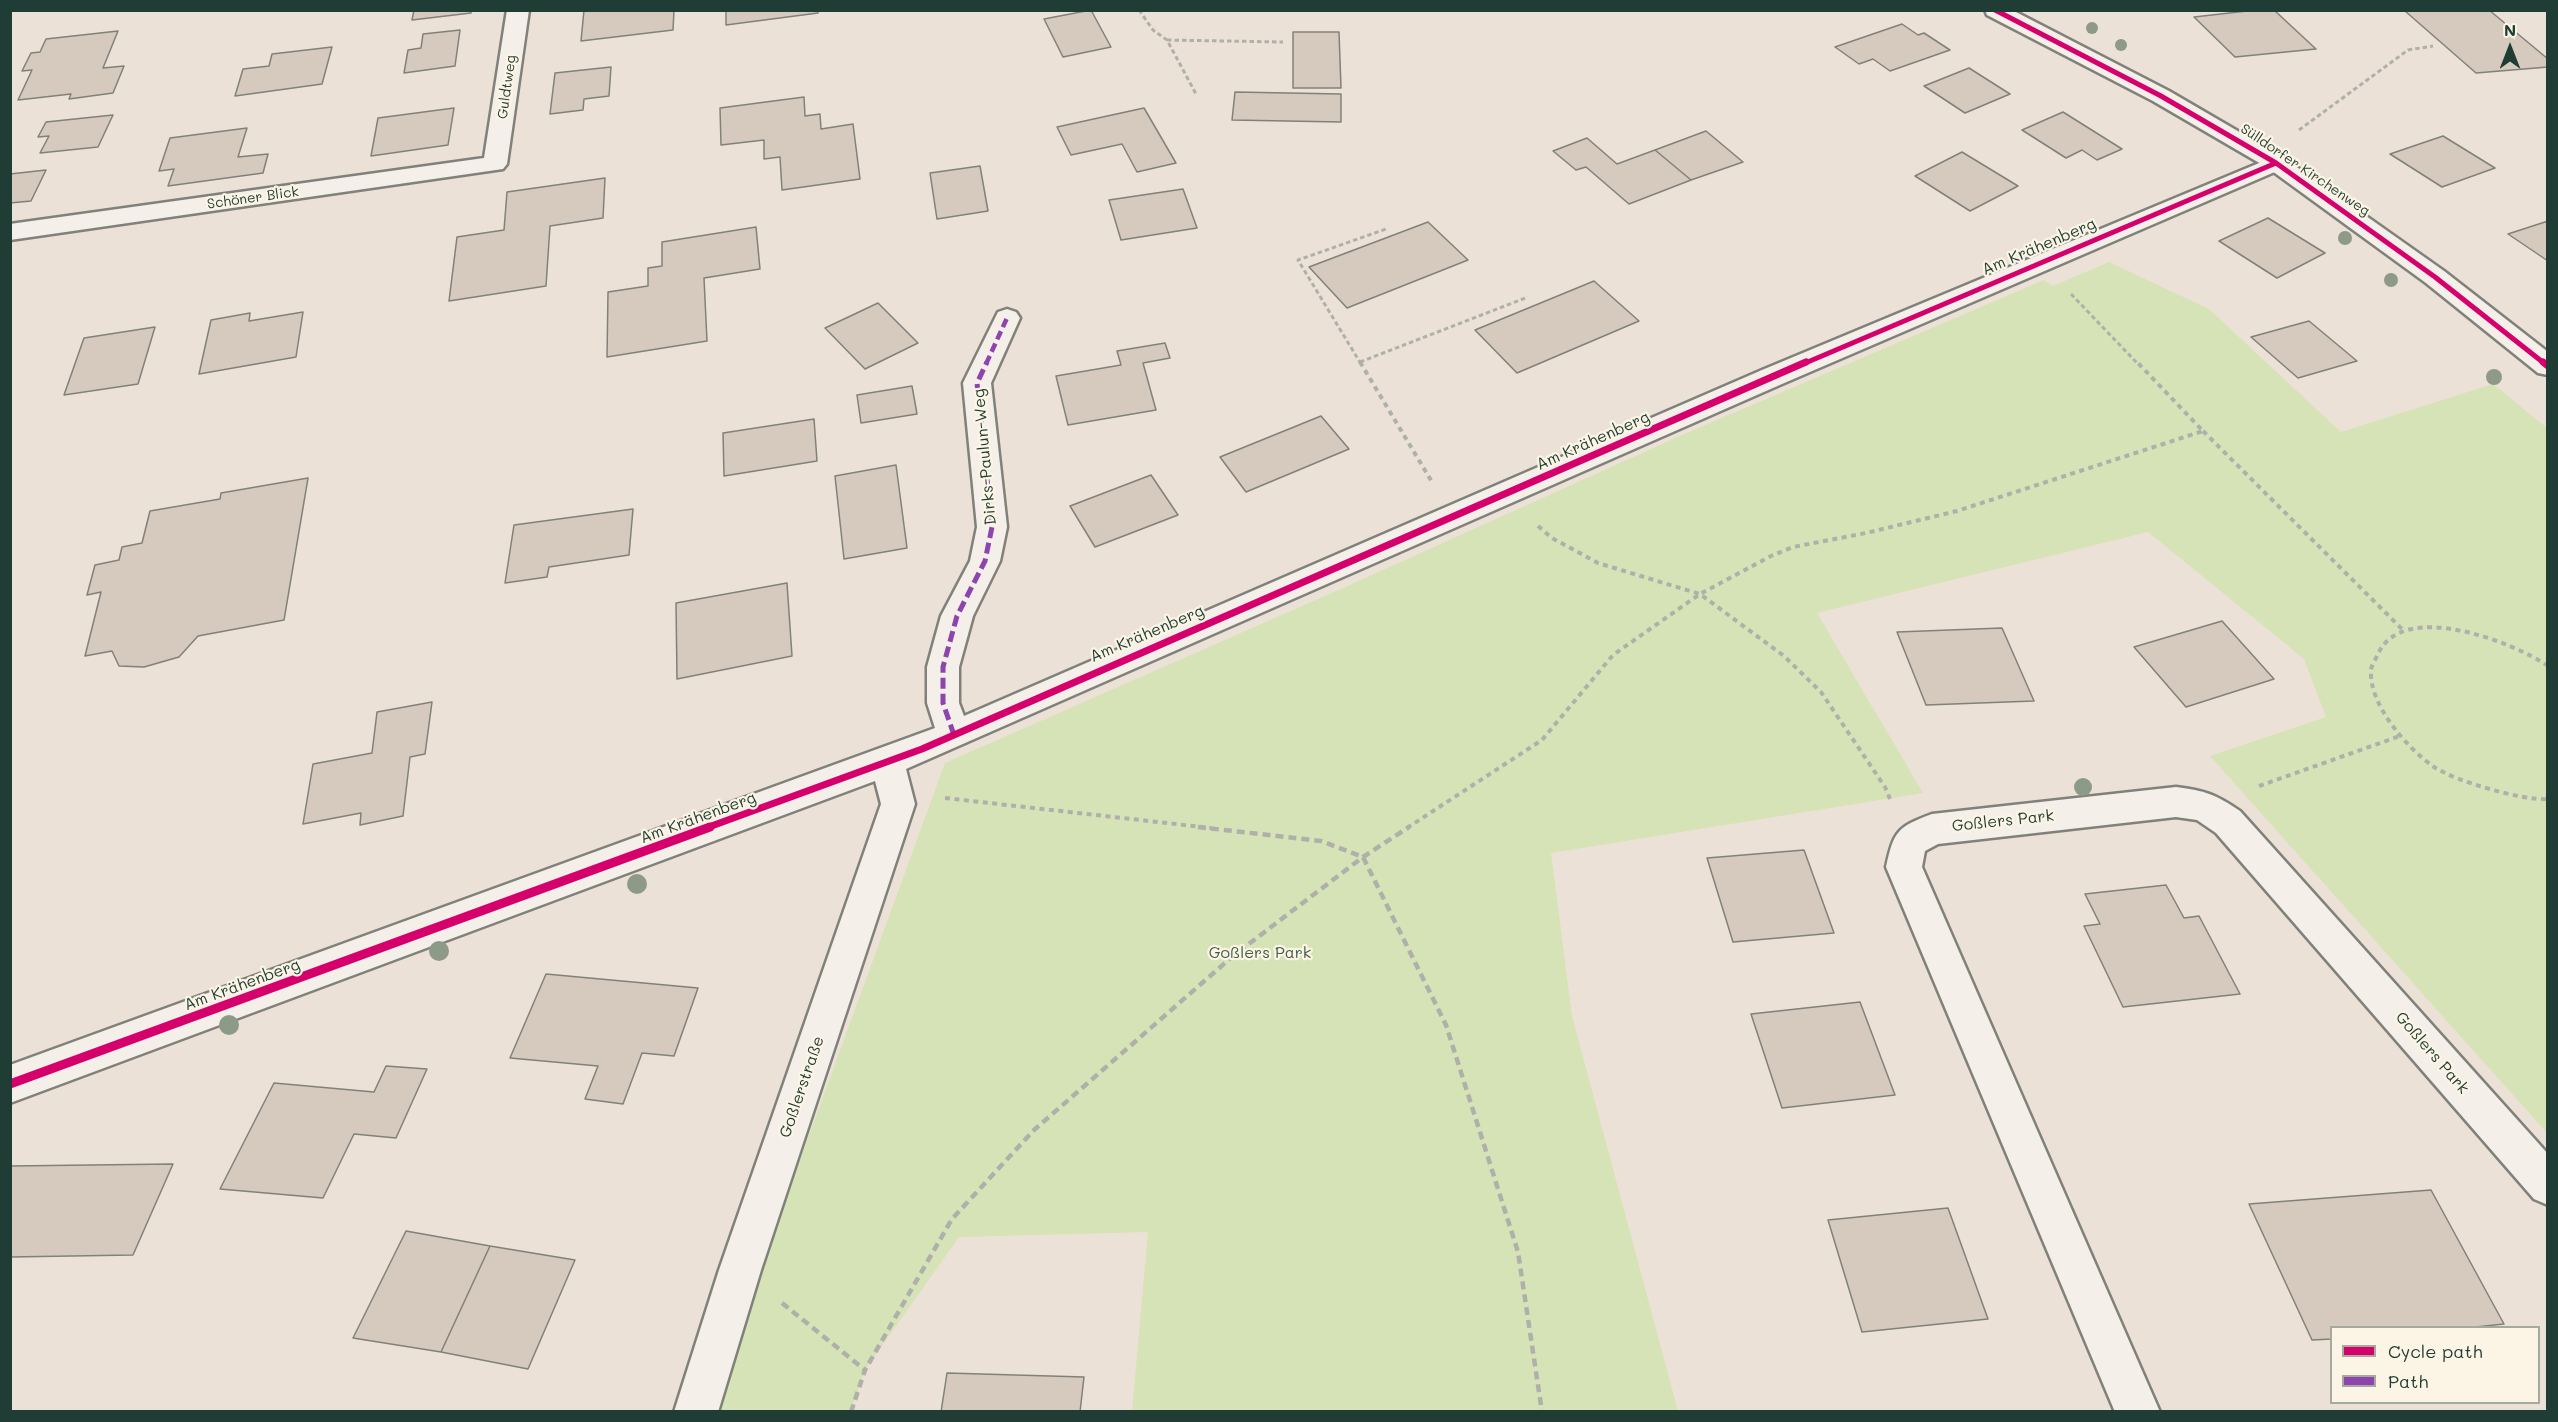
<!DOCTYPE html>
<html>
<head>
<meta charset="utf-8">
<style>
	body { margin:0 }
	#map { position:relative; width:2558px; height:1422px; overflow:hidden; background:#ece1d6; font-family:Mali,sans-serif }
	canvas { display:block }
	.frame { position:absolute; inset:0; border:12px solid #1f3d34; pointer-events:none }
	.legend { position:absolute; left:2330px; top:1326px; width:210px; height:78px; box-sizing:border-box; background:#fcf5e5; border:2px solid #a4ab9e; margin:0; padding:8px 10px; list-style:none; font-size:18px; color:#1f3d34 }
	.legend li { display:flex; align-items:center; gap:12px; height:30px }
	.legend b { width:30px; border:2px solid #a4ab9e }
	.north { position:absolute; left:2480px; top:18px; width:60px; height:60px; -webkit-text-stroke:4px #fcf5e5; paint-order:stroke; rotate:0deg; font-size:16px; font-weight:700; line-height:24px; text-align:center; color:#1f3d34 }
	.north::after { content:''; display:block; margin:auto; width:21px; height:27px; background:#1f3d34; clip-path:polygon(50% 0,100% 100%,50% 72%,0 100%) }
</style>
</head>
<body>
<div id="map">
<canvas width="2558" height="1422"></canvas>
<div class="frame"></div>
<ul class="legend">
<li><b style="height:8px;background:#d6006c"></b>Cycle path</li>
<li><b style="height:8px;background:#8e44ad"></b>Path</li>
</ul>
<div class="north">N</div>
</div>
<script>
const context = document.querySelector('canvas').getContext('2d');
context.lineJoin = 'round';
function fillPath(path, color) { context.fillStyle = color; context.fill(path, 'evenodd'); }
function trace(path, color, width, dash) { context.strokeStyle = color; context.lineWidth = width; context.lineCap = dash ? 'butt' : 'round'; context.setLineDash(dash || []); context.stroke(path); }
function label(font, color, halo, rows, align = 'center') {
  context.font = font + ' Mali,sans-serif'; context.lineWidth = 4.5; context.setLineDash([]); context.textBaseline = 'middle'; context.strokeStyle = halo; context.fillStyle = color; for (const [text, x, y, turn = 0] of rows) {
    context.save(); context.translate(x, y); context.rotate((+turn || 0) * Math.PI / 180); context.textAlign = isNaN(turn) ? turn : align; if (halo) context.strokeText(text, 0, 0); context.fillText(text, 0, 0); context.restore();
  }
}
const green = new Path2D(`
	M2109 262 2209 309 2341 432 2493 384 2547 428V1133L2210 756 2326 717 2304 659 2148 532 1817 613 1923 793 1551 853 1572 1016 1678 1411H1132L1148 1232 959 1237 865 1370 851 1411 708 1412 945 763 1343 588 1682 435 2044 280 2053 286Z`);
const building = new Path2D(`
	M414 10H471V13L412 20Z
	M584 10H674L673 30 581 41Z
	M726 10H818V13L726 25Z
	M1091 10 1111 47 1063 57 1044 19Z
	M2256 10H2274L2316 49 2235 57 2194 17Z
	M2414 10H2489L2548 59V67L2476 73 2405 11Z
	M1902 24 1918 35 1924 33 1950 50 1890 71 1873 59 1859 64 1835 47Z
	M460 30 455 66 404 73 408 50 421 48 423 34Z
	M118 31 103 68 124 66 113 93 69 99 71 94 18 100 32 70 22 71 31 53 40 52 46 39Z
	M1293 32H1339L1341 88H1293Z
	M332 47 322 84 235 96 243 69 269 66 272 54Z
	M611 67 609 96 584 99 583 110 550 114 555 73Z
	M1969 68 2010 94 1965 113 1924 86Z
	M1235 92 1341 94V122L1232 120Z
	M804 97 805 116 820 114 821 129 853 124 860 179 782 190 780 157 764 159V140L721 145 720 108Z
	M454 108 448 145 371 156 378 118Z
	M1144 108 1176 163 1137 172 1122 144 1071 155 1057 127Z
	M2063 112 2122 149 2097 160 2082 150 2066 158 2022 130Z
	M113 115 98 147 40 153 49 136 38 137 46 122Z
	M247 128 238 157 268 154 263 173 168 186 174 169 159 171 170 138Z
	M1706 131 1743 162 1691 180 1655 150Z
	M2443 136 2495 168 2442 187 2390 154Z
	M1587 138 1617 164 1655 150 1691 180 1629 204 1586 167 1576 170 1553 151Z
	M1962 152 2018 186 1970 211 1915 176Z
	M980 166 988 211 937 219 930 173Z
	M46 170 31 201 10 203V174Z
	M605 178 603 218 550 226 546 286 449 301 457 237 504 230 507 192Z
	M1183 189 1197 228 1121 240 1109 200Z
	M2268 218 2325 253 2277 278 2219 241Z
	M2548 221V261L2508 234Z
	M1428 222 1468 260 1347 308 1309 267Z
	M756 227 760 269 704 278 707 341 607 357 608 292 648 286V268L662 266V242Z
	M1594 281 1639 321 1517 373 1475 330Z
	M878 303 918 343 865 369 825 328Z
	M303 312 296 357 199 374 211 320 250 313 249 321Z
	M2309 321 2357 361 2298 378 2251 337Z
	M155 327 138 384 64 395 84 338Z
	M1165 343 1170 358 1143 363 1156 410 1068 425 1056 376 1121 365 1117 351Z
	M912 386 917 414 861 423 857 395Z
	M1321 416 1349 449 1246 492 1220 457Z
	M814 419 817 461 724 476 723 433Z
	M896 465 907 548 844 559 835 476Z
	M1151 475 1178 515 1095 547 1070 506Z
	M308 478 284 620 198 636 179 657 144 667 119 666 112 651 85 656 101 592 87 595 95 565 119 560 122 547 142 543 150 511 220 499 221 493Z
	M633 509 629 555 549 567 547 577 505 583 514 525Z
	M787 583 792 656 677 679 676 603Z
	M2222 621 2274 679 2186 707 2134 647Z
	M2002 628 2034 701 1926 705 1897 632Z
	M432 702 425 754 410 757 403 816 360 825 361 813 303 824 313 764 372 753 377 712Z
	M1804 850 1834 933 1733 942 1707 858Z
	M2166 885 2184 918 2199 916 2240 994 2123 1007 2084 926 2100 924 2085 894Z
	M546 974 698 988 674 1056 642 1053 623 1104 585 1099 598 1066 510 1058Z
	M1860 1002 1895 1095 1782 1108 1751 1014Z
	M386 1066 427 1069 396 1138 354 1134 323 1198 220 1189 274 1083 374 1092Z
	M173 1164 133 1255 10 1257V1166Z
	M2431 1190 2504 1324 2466 1328H2332V1339L2312 1340 2249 1204Z
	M1948 1208 1988 1319 1862 1332 1828 1220Z
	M406 1231 490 1246 441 1352 353 1338Z
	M490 1246 575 1260 528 1369 441 1352Z
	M947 1373 1084 1377 1080 1412H941Z`);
const pathFar2 = new Path2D(`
	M1139 10 1153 30 1167 40 1196 94
	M1167 40 1283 42
	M2299 130 2408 50 2433 46
	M2071 294 2138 364
	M1360 362 1528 297
	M1361 364 1298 260 1386 229`);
const pathFar1 = new Path2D(`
	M1360 362 1432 482
	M2203 431 2404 631
	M1538 526 1552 538 1598 563 1700 594 1784 656 1821 692 1885 787 1890 799
	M2548 666C2513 642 2403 599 2378 654 2376 659 2371 665 2371 671 2369 705 2408 749 2434 767 2455 781 2523 801 2548 799
	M2259 786 2400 736
	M945 798 1211 828
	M1407 828 1542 740 1613 655 1700 594 1771 556 1793 547 1866 533 1957 511 2203 431 2137 362`);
const path = new Path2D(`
	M1198 827 1321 841 1363 857 1446 1025 1518 1252 1542 1412
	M782 1303 865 1370
	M851 1412 865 1370 952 1219 1034 1130 1233 956 1363 857 1409 827`);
const street = new Path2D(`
	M507 10H529L507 164 503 169 10 240V224L484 158Z
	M2276 156 2284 158 2288 163 2284 168 1782 384 906 769 915 804 761 1270 718 1412H674L719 1270 881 804 875 781 10 1103V1065L935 728 927 703V667L941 616 970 561 977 527 963 383 998 312 1007 309 1016 312 1020 318 991 383 1007 527 1000 561 973 616 959 667V703L964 716 1762 370Z
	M2176 787C2206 791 2215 794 2240 811L2548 1154V1205L2534 1199 2216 833 2197 820 2176 817 1938 844 1925 851 1922 867 2160 1412H2115L1886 867C1894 831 1897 827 1932 814Z`);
const secondary = new Path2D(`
	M1985 10H2012L2169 91 2284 158 2444 271 2548 352V375L2538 373 2426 283 2268 168 2153 101 1987 15Z`);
const quietFar1 = new Path2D(`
	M986 364 1007 318`);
const quiet = new Path2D(`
	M954 735 943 703V667L957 616 985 561 992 527 977 383 987 362`);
const cyclewayFar2 = new Path2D(`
	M1995 10 2161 96 2276 163 2435 277 2545 364
	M1803 364 2276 163`);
const cyclewayFar1 = new Path2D(`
	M2543 362 2548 366
	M706 828 922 749 1806 362`);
const cycleway = new Path2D(`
	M10 1084 710 827`);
const trees = [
	[2092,28,6],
	[2121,45,6],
	[2345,238,7],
	[2391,280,7],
	[2494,377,8],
	[2083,787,9],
	[637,884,10],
	[439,951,10],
	[229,1025,10]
];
const farStreetnames = [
	["Guldtweg",507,87,-82],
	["Sülldorfer Kirchenweg",2305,170,34],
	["Schöner Blick",253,198,-8]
];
const streetNames = [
	["Am Krähenberg",2039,247,-23],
	["Am Krähenberg",1593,441,-24],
	["Dirks-Paulun-Weg",985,457,-95],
	["Am Krähenberg",1147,634,-23],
	["Am Krähenberg",698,818,-20],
	["Goßlers Park",2003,821,-6],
	["Am Krähenberg",242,985,-20],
	["Goßlers Park",2432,1053,49],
	["Goßlerstraße",802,1087,-71]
];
const parkNames = [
	["Goßlers Park",1260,953]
];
fillPath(green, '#d6e3b7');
fillPath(building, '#d6c9be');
trace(building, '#81817b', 1.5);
trace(street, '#81817b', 5);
trace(secondary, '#81817b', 5);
trace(pathFar2, '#afb0aa', 3, [4.5, 3]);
trace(pathFar1, '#afb0aa', 4, [5, 4.5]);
trace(path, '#afb0aa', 4.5, [8, 5]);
fillPath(street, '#f4efe9');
fillPath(secondary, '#f4efe9');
trace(quietFar1, '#8e44ad', 4.5, [9, 4.5]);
trace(quiet, '#8e44ad', 5, [11, 5]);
trace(cyclewayFar2, '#d6006c', 5);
trace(cyclewayFar1, '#d6006c', 7);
trace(cycleway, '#d6006c', 9);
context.fillStyle = '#8d9a88';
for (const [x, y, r] of trees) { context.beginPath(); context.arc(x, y, r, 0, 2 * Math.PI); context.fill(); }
label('14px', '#1f3d34', '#fcf5e5', farStreetnames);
label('16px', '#1f3d34', '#fcf5e5', streetNames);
label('16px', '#405f49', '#fcf5e5', parkNames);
</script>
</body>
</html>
